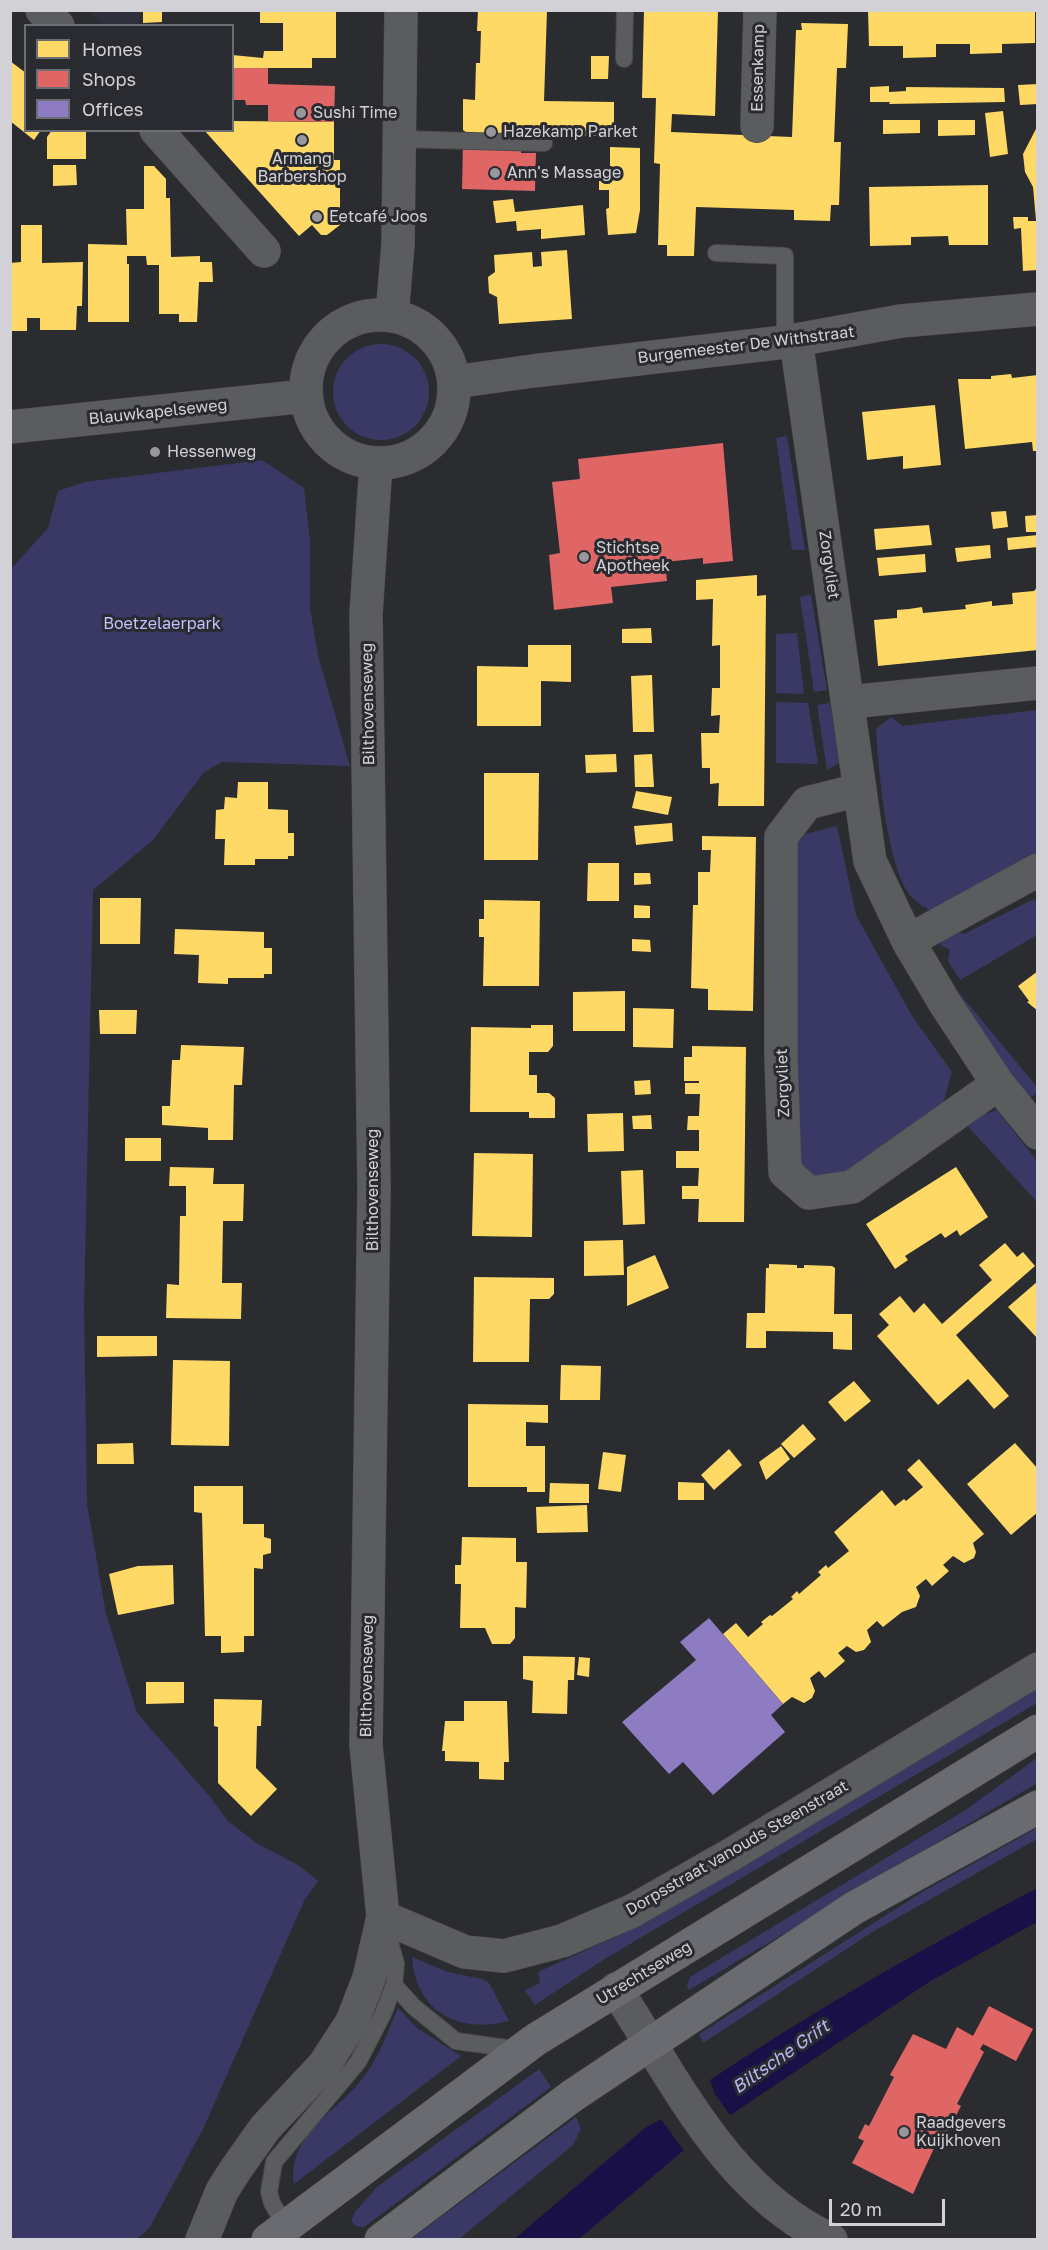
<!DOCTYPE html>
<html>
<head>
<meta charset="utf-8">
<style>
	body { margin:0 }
	#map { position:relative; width:1048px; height:2250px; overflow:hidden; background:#2b2c30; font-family:"Golos Text",sans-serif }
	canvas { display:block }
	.frame { position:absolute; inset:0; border:12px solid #d2d2d6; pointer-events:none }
	.legend { position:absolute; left:24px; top:24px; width:210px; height:108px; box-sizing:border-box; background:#2a2b31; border:2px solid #6d6e73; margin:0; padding:8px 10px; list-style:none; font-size:18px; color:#d2d2d6 }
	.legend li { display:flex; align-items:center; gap:12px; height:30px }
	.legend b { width:30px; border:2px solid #6d6e73 }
	.scale { position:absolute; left:829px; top:2199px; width:116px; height:27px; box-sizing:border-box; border:3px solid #d2d2d6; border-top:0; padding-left:8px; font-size:18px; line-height:21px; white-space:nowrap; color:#d2d2d6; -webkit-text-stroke:4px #2a2b31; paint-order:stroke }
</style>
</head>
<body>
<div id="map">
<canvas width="1048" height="2250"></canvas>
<div class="frame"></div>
<ul class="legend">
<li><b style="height:16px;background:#ffd966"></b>Homes</li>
<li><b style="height:16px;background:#e06666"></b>Shops</li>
<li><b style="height:16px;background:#8e7cc3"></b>Offices</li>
</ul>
<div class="scale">20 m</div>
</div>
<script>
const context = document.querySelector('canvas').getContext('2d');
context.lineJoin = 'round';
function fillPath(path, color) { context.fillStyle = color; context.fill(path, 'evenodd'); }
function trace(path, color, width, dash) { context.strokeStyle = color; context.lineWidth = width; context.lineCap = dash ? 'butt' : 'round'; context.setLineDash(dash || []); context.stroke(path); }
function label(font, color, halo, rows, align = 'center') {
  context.font = font + ' "Golos Text",sans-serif'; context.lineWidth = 6; context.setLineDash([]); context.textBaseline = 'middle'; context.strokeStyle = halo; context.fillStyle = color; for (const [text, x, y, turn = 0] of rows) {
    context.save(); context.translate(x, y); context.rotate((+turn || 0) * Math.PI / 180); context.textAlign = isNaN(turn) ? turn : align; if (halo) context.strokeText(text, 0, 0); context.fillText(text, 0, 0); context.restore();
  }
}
const built = new Path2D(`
	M88 11H140V25H104Z`);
const green = new Path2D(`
	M333 392a48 48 0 1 1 96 0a48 48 0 1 1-96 0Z
	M787 436 805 550H792L776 438Z
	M262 460 304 488 310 541V608L318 656 350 766 222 762 204 772 153 840 93 890 84 1307 87 1504 106 1614 137 1713 211 1798 227 1820 256 1843 298 1865 318 1881 305 1899 203 2129 150 2227 137 2239H11V569L48 528 58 491 85 482Z
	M811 595 827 690 814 692 800 597Z
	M797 633 804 694 776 693V634Z
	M776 702 808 703 818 764 776 763Z
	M830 703 839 763 827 770 817 705Z
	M1037 710V854L931 911C925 907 917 903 912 897 887 872 878 765 876 729L891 717 902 726Z
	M837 826 856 915 912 1016 952 1072 942 1107 852 1171 814 1177 793 1159 795 847 805 834Z
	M1034 899 1037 904V935L960 980 948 961 950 950 940 945 951 930 964 934Z
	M960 994 1037 1087V1093L1027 1100 954 998Z
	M997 1110 1037 1161V1202L963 1121Z
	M1037 1683V1703L603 1960 535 2005 525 1990 540 1983 538 1972 615 1937 915 1760Z
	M1037 1758V1783L689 1990 687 1986 690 1977 967 1809Z
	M1037 1828V1839L874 1931 703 2043 699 2034 924 1891Z
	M412 1957 448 1972 482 1979 489 1983 509 2021C458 2034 416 2012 412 1957Z
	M398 2008 417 2028 461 2056 294 2184C287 2133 340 2111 366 2074 381 2053 388 2031 398 2008Z
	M539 2069 551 2087 364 2227 356 2226 351 2221 355 2212 377 2187Z
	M576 2117 581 2129 573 2145 459 2239H411Z`);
const water = new Path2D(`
	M1037 1888V1922L929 1982 726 2118 684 2150 579 2239 513 2240 645 2128 714 2091 710 2080C816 2009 925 1947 1037 1888Z`);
const pier = new Path2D(`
	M710 2087 732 2118 685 2152 660 2118Z`);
const homes = new Path2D(`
	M143 10H162V22L143 23Z
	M260 10H336V58H312V68H232V55L263 58 264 51H283V23H260Z
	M478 10H547L544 101 614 102V135L474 138 463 130V99L475 100 476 63H480L481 31H477Z
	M644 10H718L715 116 672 114 671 132 792 137 796 30H802L801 23 848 24 846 68H837L834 142H841L839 205H831L830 221 794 220V210L696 207 694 256H667V245H658L660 164 654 163 656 98H642Z
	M868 10H1035V43L1002 44V53L970 54V44H936V57L903 58V46H869Z
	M591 56H609L608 79H591Z
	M10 61 26 73V130H41L34 140 10 121Z
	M1038 84V104L1020 105 1018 85Z
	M889 86V92L906 91V87L1004 88 1005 102 889 104 890 102H870V87Z
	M1003 111 1008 154 990 157 985 113Z
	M883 120H920V133L883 134Z
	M938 120H975V135L938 136Z
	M232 121 334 122V160H340V225L327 235H321L312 225 299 236 204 130H232Z
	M1038 125V220H1036L1033 187 1025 172 1023 154Z
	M52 130H86V159H47V137Z
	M610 147 640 148V210L636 233 608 235 606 209 609 208V190H599V175H610Z
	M53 165H76L77 185 53 186Z
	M144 166H154L166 179V198H170L171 257 200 256V262H212L213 282H199L197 322H179V314H159V265H147L146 256H127V264H129V322H88V244L127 245 126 209H144Z
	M988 185V245H949L948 236 911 237V245L870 246 869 187Z
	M513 199 515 212 583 205 585 235 541 239V229L517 231 516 221 496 223 493 201Z
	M1013 217H1028V221H1038V270L1023 271 1021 228 1014 229Z
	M21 225H42V263L83 262 82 306H77L76 330H40V318H27V331H10V263L21 262Z
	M567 250 572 319 499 324 497 297 489 293 488 277 495 272 494 255 532 252 533 267 542 266 541 252Z
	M1011 374 1012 378 1038 375V451H1033L1032 442 965 449 958 379H991V376Z
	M935 405 941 465 903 469V456L867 460 862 412Z
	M1006 511 1008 527 993 529 991 512Z
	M1038 515V532H1026L1025 516Z
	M929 525 932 545 876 550 874 529Z
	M1038 535V547L1008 550 1007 538Z
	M990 545 991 558 957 562 955 548Z
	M925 554 926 572 879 576 877 558Z
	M757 575V596L766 595 764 806H718L719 783 710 784V768H702L701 733H719L720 715 711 716 712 688H720V645L712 646 713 599 696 600V580Z
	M1038 586V650L878 666 874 620 897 618V610L909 609 922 607 923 613 966 609 965 605 992 601V606L1013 604 1012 593 1034 591Z
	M651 628 652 643H622V629Z
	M528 645H571V682L541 681V726H477V666L528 667Z
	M652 675 654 732H633L631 676Z
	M616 754 617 772 586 773 585 755Z
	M652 754 654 787H635L634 755Z
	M484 773H539L538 860H484Z
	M238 782H268V809L288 810V833H294V856H288V859H255V865H224L225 839H215L216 810 224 809 225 797 237 798Z
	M636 791 672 797 668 815 632 808Z
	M672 823 673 841 636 845 634 826Z
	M702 836 756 837 753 1011 708 1010V989L691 988 693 905H698V872H710L711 850H702Z
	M588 863H619V901H587Z
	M634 873H650L651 884 634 885Z
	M100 898H141L140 944H100Z
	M484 900 540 901 539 986H483L484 937H479V919H484Z
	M634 905 650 906V918H634Z
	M175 929 264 932V948H272V974H264V978H228V984L198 983 199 955 174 954Z
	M632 939 650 940 651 952 632 951Z
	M1038 971V1011L1027 1002 1029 1001 1018 986Z
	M625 991V1031H573V992Z
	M633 1008 674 1009 673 1048 633 1047Z
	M99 1010H137L136 1034H100Z
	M531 1025H553V1046L548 1052H529V1075H537V1093H549L555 1098V1118H529V1112H470L471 1027 531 1028Z
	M181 1045 244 1047 242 1085H234L233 1140H208V1128L162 1125V1106H170L172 1060H180Z
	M692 1046 746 1047 744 1222H698L699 1199H682V1186H698L699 1168H676V1151H699V1130H687L688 1116H699L700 1094H685V1083H699V1081H684V1057H692Z
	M650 1080 651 1094 635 1095 634 1081Z
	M623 1113 624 1151 588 1152 587 1114Z
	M651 1115 652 1129H633L632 1116Z
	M125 1138H161V1161H125Z
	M474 1153 533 1154 532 1237 472 1236Z
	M170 1167 214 1168 213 1184H244L243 1221H223L222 1283H242L241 1319 166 1318 167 1284 179 1285 180 1216H186V1186H169Z
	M956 1167 988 1217 960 1236 957 1230 945 1238 941 1233 905 1256 908 1260 895 1269 866 1224Z
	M643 1170 645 1224 623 1225 621 1171Z
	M623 1240 624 1275 584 1276V1241Z
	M1005 1243 1017 1257 1023 1252 1035 1266 956 1335 1009 1396 994 1409 968 1379 938 1405 877 1336 889 1325 879 1314 900 1296 914 1313 924 1303 942 1324 992 1280 979 1265Z
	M655 1255 669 1288 627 1306V1267Z
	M769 1264 797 1265V1268H804V1265L832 1266 835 1268 834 1314H852V1350L833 1349V1332L766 1331V1348H746L747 1313H765L766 1268H769Z
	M474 1277 554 1278V1294L549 1299H530L529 1362H473Z
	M1038 1281V1339L1008 1307Z
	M97 1336H157V1356L97 1357Z
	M173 1360 230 1361 229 1446 171 1445Z
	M561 1365 601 1366 600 1400H560Z
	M854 1381 871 1401 845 1422 828 1402Z
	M468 1404 548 1405V1423L526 1422V1446H545V1492H527V1487H468Z
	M803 1424 816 1439 794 1458 781 1444Z
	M133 1443 134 1464H97V1444Z
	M1015 1443 1038 1469V1512L1011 1535 967 1484Z
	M781 1446 790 1459 766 1480 759 1462Z
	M729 1449 742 1465 714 1490 701 1475Z
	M603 1452 626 1455 621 1492 598 1489Z
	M919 1459 984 1534 973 1543 976 1552 974 1558 964 1563 953 1556 943 1565 949 1571 932 1586 926 1579 916 1587 920 1596 916 1607 902 1612 883 1627 877 1621 867 1630 871 1642 864 1650 856 1652 847 1646 838 1653 845 1661 825 1678 819 1671 810 1678 815 1691 812 1698 804 1703 792 1697 783 1704 723 1634 736 1623 748 1637 763 1624 761 1622 770 1615 772 1616 793 1599 791 1597 797 1591 799 1594 821 1575 818 1572 826 1565 828 1568 849 1551 834 1532 882 1490 895 1506 904 1499 906 1501 923 1487 907 1470Z
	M678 1482 704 1483V1500H678Z
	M550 1483 589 1484V1503H549Z
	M194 1486H243V1524H264V1537L271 1539V1553L263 1555V1569L254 1568V1636H244V1652L221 1653V1636H205L202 1513 194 1512Z
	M587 1505 588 1532 537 1533 536 1507Z
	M462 1537 516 1538V1562H527L526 1608 515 1607V1638L510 1644H492L485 1628H460L461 1584H455V1565H461Z
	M173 1565 174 1604 118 1615 109 1574 138 1566Z
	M523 1656 575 1657 574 1680H568L567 1714 532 1713 533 1681 523 1679Z
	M579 1657 590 1658 589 1677 577 1675Z
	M146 1682H184V1703L146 1704Z
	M214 1699 262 1700 261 1726H257L256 1768 277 1789 251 1816 218 1783V1727L214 1726Z
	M464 1701H507L509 1762H504V1780L479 1779V1762L445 1761V1751H442L445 1721H464Z`);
const shops = new Path2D(`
	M232 68H268V84L335 86 334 122 268 121V105H246L245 100H232Z
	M463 143 521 145V153H536L535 191 462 189Z
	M723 443 733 561 703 564V558L665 562 667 581 611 587 613 603 554 610 549 555 560 553 552 482 580 479 578 459Z
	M989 2006 1033 2029 1016 2061 983 2044 980 2049 984 2052 957 2104 961 2106 945 2137 940 2135 913 2194 852 2163 864 2141 858 2138 865 2124 869 2126 894 2077 890 2075 913 2034 946 2049 957 2027 973 2036Z`);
const offices = new Path2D(`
	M709 1618 783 1704 771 1715 785 1732 713 1795 683 1762 669 1774 622 1722 696 1660 680 1642Z`);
const lane = new Path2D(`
	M624 59 625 10
	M399 139 544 143
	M716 253 785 256V342
	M394 1985 414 2007 456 2041 521 2050
	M285 2225 272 2203 269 2192 274 2162 358 2062 383 2014 394 1985 396 1964 386 1928`);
const street = new Path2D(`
	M42 10 58 26
	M757 126 760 10
	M156 130 264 251
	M306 389a74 74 0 1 1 148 0a74 74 0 1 1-148 0Z
	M392 316 398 244 401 10
	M796 340 870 861 908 941 946 1005 998 1084 1038 1133
	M454 382 533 371 785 342 901 321 1038 309
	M10 427 306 396
	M849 702 1038 683
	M859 790 807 803 781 837V1058L785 1172 809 1193 852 1187 998 1084
	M908 941 1038 870
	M383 1917 465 1952 504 1956 562 1941 632 1911 732 1854 1038 1669
	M616 1989C676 2081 726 2191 831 2240
	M202 2240 222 2191 236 2169 265 2128 324 2065 352 2022 369 1978 383 1917 366 1745 374 1188 366 614 376 463`);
const primary = new Path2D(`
	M268 2240 535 2040 1038 1731
	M381 2240 572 2096 854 1908 1038 1807`);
const markers = [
	[301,113,6,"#98989c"],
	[491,132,6,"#98989c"],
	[302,140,6,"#98989c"],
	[495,173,6,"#98989c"],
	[317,217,6,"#98989c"],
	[155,452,6,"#98989c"],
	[584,557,6,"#98989c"],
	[904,2132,6,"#98989c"]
];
const streetNames = [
	["Essenkamp",758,68,-89],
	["Burgemeester De Withstraat",746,345,-7],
	["Blauwkapelseweg",158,412,-6],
	["Zorgvliet",829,565,82],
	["Bilthovenseweg",368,704,-91],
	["Zorgvliet",783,1083,-92],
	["Bilthovenseweg",373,1190,-90],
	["Bilthovenseweg",367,1676,-89],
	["Dorpsstraat vanouds Steenstraat",737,1848,-30],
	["Utrechtseweg",644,1973,-31]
];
const poiNames = [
	["Sushi Time",313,113],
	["Hazekamp Parket",503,132],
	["Armang",302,159,"center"],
	["Barbershop",302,177,"center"],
	["Ann's Massage",507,173],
	["Eetcafé Joos",329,217],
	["Hessenweg",167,452],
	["Stichtse",596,548],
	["Apotheek",596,566],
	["Raadgevers",916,2123],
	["Kuijkhoven",916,2141]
];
const parkNames = [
	["Boetzelaerpark",162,624]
];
const waterNames = [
	["Biltsche Grift",781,2057,-35]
];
fillPath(built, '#2f303b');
fillPath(green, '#3a3966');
fillPath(water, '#1a1048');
fillPath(pier, '#2b2c30');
fillPath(homes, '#ffd966');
fillPath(shops, '#e06666');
fillPath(offices, '#8e7cc3');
trace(lane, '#4a4a4d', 18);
trace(street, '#4a4a4d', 34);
trace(primary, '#4a4a4d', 34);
trace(lane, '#5b5c5e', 16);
trace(street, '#5b5c5e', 33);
trace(primary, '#6a6a71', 33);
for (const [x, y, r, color] of markers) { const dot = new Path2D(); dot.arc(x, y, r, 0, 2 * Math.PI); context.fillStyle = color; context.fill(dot); trace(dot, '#2a2b31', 2); }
label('16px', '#d2d2d6', '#2a2b31', streetNames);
label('16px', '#d2d2d6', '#2a2b31', poiNames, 'left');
label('16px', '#bfc2fc', '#2a2b31', parkNames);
label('italic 18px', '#b5b8f2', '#2a2b31', waterNames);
</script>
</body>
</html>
